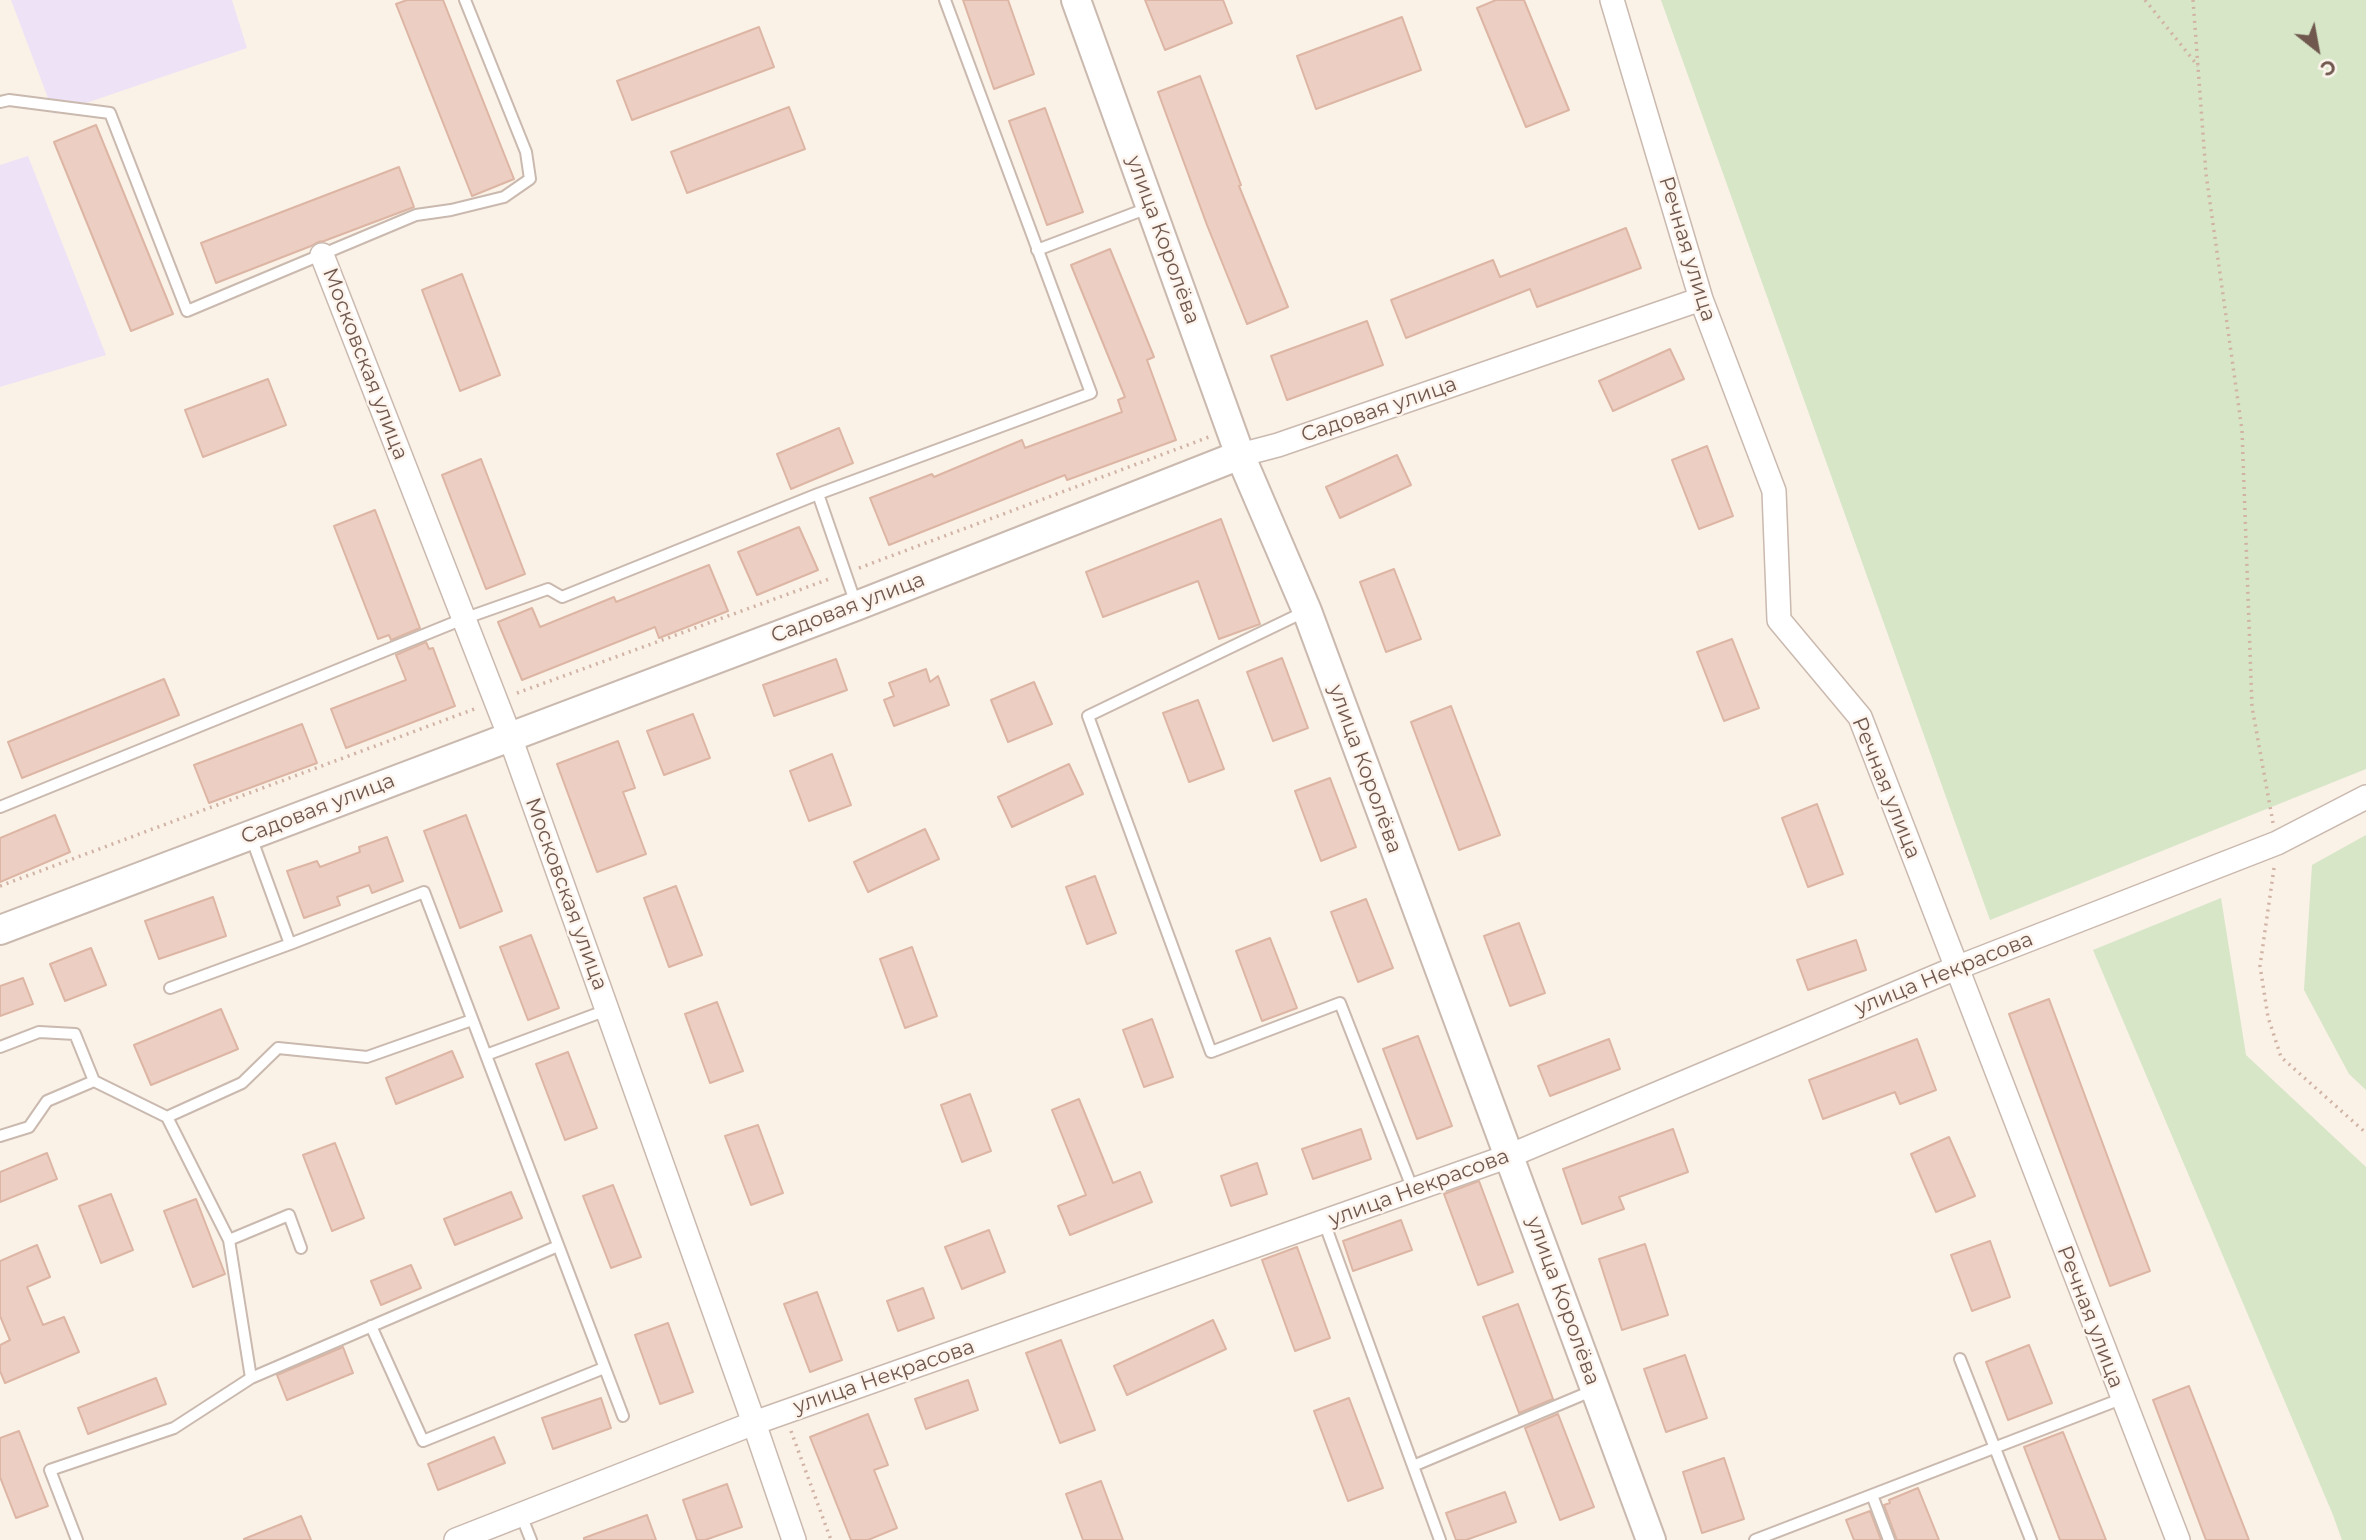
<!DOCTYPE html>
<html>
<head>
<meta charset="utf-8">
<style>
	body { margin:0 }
	#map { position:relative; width:2366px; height:1540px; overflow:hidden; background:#faf1e7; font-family:Montserrat,sans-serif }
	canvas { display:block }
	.north { position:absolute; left:2282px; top:14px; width:70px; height:70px; -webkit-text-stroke:5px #fdf5ed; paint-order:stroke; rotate:149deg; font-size:19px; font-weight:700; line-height:28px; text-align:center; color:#70584e }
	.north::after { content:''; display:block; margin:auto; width:24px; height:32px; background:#70584e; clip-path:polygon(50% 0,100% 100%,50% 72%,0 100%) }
</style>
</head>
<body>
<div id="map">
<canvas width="2366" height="1540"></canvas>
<div class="north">С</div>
</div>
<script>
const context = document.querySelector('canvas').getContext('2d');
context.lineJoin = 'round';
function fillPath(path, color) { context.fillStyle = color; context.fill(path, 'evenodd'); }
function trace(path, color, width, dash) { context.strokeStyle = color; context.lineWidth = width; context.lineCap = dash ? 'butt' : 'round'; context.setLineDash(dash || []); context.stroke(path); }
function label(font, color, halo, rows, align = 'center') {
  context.font = font + ' Montserrat,sans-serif'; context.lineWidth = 5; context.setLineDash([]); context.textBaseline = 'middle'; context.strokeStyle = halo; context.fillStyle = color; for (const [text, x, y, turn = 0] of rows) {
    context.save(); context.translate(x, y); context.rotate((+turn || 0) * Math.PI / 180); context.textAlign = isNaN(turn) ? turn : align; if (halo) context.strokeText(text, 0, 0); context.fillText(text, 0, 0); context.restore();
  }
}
const education = new Path2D(`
	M11 0H232L247 48 54 114Z
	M28 156 106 355 0 387V165Z`);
const green = new Path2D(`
	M1661 0H2366V769L1990 920Z
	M2366 835V1090L2349 1074 2304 990 2312 865Z
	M2221 898 2246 1055 2366 1167V1540H2342L2333 1515 2093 950Z`);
const building = new Path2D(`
	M407 0H443L514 179 472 196 396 4Z
	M963 0H1008L1034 74 994 89Z
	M1145 0H1223L1232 23 1165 50Z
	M1496 0H1524L1569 110 1526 127 1477 8Z
	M1402 17 1421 70 1316 109 1297 56Z
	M759 27 774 67 632 120 617 81Z
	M1200 76 1241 185 1239 186 1288 307 1247 324 1207 225 1158 92Z
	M789 107 805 149 687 193 671 152Z
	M1045 108 1083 212 1047 225 1009 121Z
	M96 125 173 314 131 331 54 142Z
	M399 167 414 207 324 241 318 242 311 246 216 283 201 243Z
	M1626 228 1641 268 1537 307 1530 289 1406 338 1391 300 1493 260 1500 277Z
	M1110 249 1154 357 1147 360 1176 440 1067 480 1065 475 889 545 870 498 932 474 934 477 1022 440 1025 448 1122 412 1118 400 1125 397 1071 265Z
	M462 274 500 375 460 391 422 290Z
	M1367 321 1383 365 1287 400 1271 356Z
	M1670 349 1684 379 1613 411 1599 381Z
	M268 379 286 425 203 457 185 410Z
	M839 428 853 463 791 489 777 454Z
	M1707 446 1733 516 1699 529 1672 460Z
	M1397 455 1411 485 1340 518 1326 487Z
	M481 459 525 574 486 589 442 475Z
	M375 510 420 628 391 640 389 635 378 639 334 526Z
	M1221 519 1260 624 1219 639 1198 581 1103 617 1086 572Z
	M799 527 818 570 757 595 738 552Z
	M709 565 728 611 659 638 655 627 522 680 498 622 532 608 540 627 614 597 616 602Z
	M1394 569 1421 639 1386 652 1360 582Z
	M1732 639 1759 708 1724 721 1697 652Z
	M426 642 429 649 433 648 455 706 346 748 331 709 406 680 396 655Z
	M1282 658 1308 728 1273 741 1247 672Z
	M836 659 847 690 774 716 763 685Z
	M926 669 930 682 938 676 949 705 894 726 884 700 894 696 889 683Z
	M164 679 179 715 22 778 8 742Z
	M1034 682 1052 724 1008 742 991 700Z
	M1198 700 1224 769 1189 782 1163 713Z
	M1451 706 1500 835 1459 850 1411 722Z
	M693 714 710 758 664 775 647 731Z
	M302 724 317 763 209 803 194 765Z
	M618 741 635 788 623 792 646 854 597 872 557 764Z
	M832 754 851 805 809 821 790 771Z
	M1069 764 1083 794 1012 827 998 797Z
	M1330 778 1356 847 1321 861 1295 791Z
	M1817 804 1843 874 1808 887 1782 818Z
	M55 815 70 852 0 882V838Z
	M466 815 502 911 460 928 424 831Z
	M925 829 939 859 868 892 854 862Z
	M387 837 403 881 372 893 369 885 337 897 340 905 304 918 287 871 317 861 320 867 360 852 359 847Z
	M1095 876 1116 933 1087 944 1066 887Z
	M676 886 702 955 669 967 644 898Z
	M213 897 226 936 159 959 145 921Z
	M1366 899 1393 968 1358 982 1331 912Z
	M1519 923 1545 993 1510 1006 1484 936Z
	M531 935 559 1008 528 1020 500 947Z
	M1270 938 1297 1008 1262 1021 1236 951Z
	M1856 940 1866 970 1808 990 1797 960Z
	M912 947 937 1016 905 1028 880 959Z
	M91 948 106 985 65 1001 50 964Z
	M23 978 33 1004 0 1016V986Z
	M2049 999 2150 1271 2110 1286 2009 1014Z
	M717 1002 743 1071 710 1083 685 1014Z
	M221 1009 238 1049 151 1085 134 1045Z
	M1152 1019 1173 1077 1144 1087 1123 1030Z
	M1418 1036 1452 1126 1417 1139 1383 1049Z
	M1609 1039 1620 1069 1550 1096 1538 1066Z
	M1917 1039 1936 1090 1900 1104 1895 1092 1823 1119 1809 1080Z
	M452 1051 463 1077 396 1104 386 1078Z
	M568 1052 597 1128 565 1140 536 1064Z
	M970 1094 991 1151 962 1162 941 1105Z
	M1079 1099 1113 1183 1140 1172 1152 1202 1070 1235 1058 1206 1086 1195 1052 1110Z
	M758 1125 783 1193 751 1205 725 1136Z
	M1361 1129 1371 1159 1313 1179 1302 1149Z
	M1673 1129 1688 1172 1619 1197 1624 1209 1582 1224 1563 1169Z
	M1949 1137 1975 1196 1936 1212 1911 1154Z
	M335 1143 364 1218 332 1231 303 1155Z
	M47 1153 57 1179 0 1202V1172Z
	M1257 1163 1267 1194 1231 1206 1221 1176Z
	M1479 1181 1513 1272 1478 1285 1444 1194Z
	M613 1185 641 1257 611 1268 583 1196Z
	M511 1192 522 1218 455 1245 444 1219Z
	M111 1194 133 1250 101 1263 79 1206Z
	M196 1199 225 1274 193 1287 164 1211Z
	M1401 1220 1412 1250 1353 1271 1343 1241Z
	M989 1230 1005 1272 962 1289 945 1247Z
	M1990 1241 2010 1297 1972 1311 1951 1255Z
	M1645 1244 1668 1315 1622 1330 1599 1259Z
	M37 1245 50 1277 27 1287 43 1325 64 1317 79 1352 5 1383 0 1371V1345L10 1340 0 1316V1261Z
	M1297 1247 1330 1338 1295 1351 1262 1260Z
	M411 1265 421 1288 381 1305 371 1281Z
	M923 1288 934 1318 898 1331 887 1301Z
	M817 1292 842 1360 810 1372 784 1304Z
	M1518 1304 1553 1399 1519 1413 1483 1317Z
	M1213 1320 1226 1349 1127 1395 1114 1366Z
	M668 1323 693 1392 660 1404 635 1335Z
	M1061 1340 1095 1430 1060 1443 1026 1353Z
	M2029 1345 2052 1403 2008 1420 1986 1362Z
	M343 1347 353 1373 287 1400 277 1375Z
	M1685 1355 1707 1418 1666 1432 1644 1369Z
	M156 1378 166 1404 88 1434 78 1408Z
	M968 1380 978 1410 926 1429 915 1399Z
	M2189 1386 2249 1540H2206L2153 1400Z
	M601 1398 611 1428 553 1449 542 1418Z
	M1349 1398 1383 1488 1348 1501 1314 1411Z
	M868 1414 888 1465 874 1470 897 1528 868 1540H851L810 1437Z
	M1558 1414 1594 1507 1560 1520 1525 1428Z
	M19 1431 48 1506 16 1518 0 1477V1438Z
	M2063 1432 2106 1540H2060L2024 1447Z
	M494 1437 505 1463 438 1490 428 1464Z
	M1724 1458 1744 1519 1702 1533 1683 1472Z
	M1101 1481 1123 1540H1083L1066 1494Z
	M727 1484 742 1527 705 1540H697L683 1500Z
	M1918 1488 1939 1540H1897L1884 1505 1890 1503 1889 1500Z
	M1505 1492 1516 1522 1466 1540H1456L1446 1513Z
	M1870 1511 1881 1540H1854L1846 1520Z
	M647 1515 656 1540H584V1538Z
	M301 1516 311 1540H244V1539Z`);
const path = new Path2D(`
	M2145 0 2198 66
	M2193 0 2206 174 2242 430 2252 707 2273 823
	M859 568 1209 437
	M517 693 832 578
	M2274 868 2260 966 2268 1017 2281 1057 2366 1133
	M0 886 477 708
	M791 1431 831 1540`);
const service = new Path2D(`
	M0 102 9 100 110 113 187 311 416 215 451 210 504 197 530 179 526 152 465 0
	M1037 250 1148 208
	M818 494 856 604
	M1306 611 1088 716 1211 1052 1340 1003 1413 1190
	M0 807 463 619 548 589 562 597 818 494 1091 393 945 0
	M290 944 424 892 623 1416
	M170 988 290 944 251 837
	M0 1047 39 1032 75 1034 94 1081
	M486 1055 607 1010
	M0 1136 29 1127 47 1101 94 1081 167 1117
	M1324 1222 1440 1540
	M229 1240 289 1215 301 1248
	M371 1326 423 1441 604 1368
	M1960 1359 2031 1540
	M251 1378 558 1246
	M1413 1466 1594 1390
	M1872 1495 1889 1540
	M521 1515 531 1540
	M77 1540 50 1470 174 1428 251 1378 229 1240 167 1117 242 1083 278 1048 367 1057 472 1020
	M1755 1540 2121 1399`);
const minor = new Path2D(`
	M1612 0 1701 299 1774 491 1779 620 1860 717 2178 1540
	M322 255 510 737 754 1423 794 1540
	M1240 455 1278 445 1701 299
	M456 1540 754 1423 1509 1156 1956 968 2277 843 2366 797`);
const tertiary = new Path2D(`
	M1076 0 1240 455 1307 611 1651 1540
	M0 930 856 606 1240 455`);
const streetNames = [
	["улица Королёва",1163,240,70],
	["Речная улица",1687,249,73],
	["Московская улица",365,364,69],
	["Садовая улица",1379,410,-19],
	["Садовая улица",848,608,-21],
	["улица Королёва",1365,769,70],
	["Речная улица",1886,788,68],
	["Садовая улица",318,809,-21],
	["Московская улица",566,894,70],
	["улица Некрасова",1944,974,-22],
	["улица Некрасова",1419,1188,-20],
	["улица Королёва",1563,1301,70],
	["Речная улица",2090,1317,69],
	["улица Некрасова",884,1377,-19]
];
fillPath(education, '#eee3f6');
fillPath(green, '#d6e6c7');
fillPath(building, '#eccfc2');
trace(building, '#ddb5a4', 2);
trace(service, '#cab9ae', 14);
trace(minor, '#cab9ae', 26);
trace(tertiary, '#cab9ae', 32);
trace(path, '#d1b3a5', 3.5, [2, 5]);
trace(service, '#fff', 10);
trace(minor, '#fff', 23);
trace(tertiary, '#fff', 28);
label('21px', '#70584e', '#fdf5ed', streetNames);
</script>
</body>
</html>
